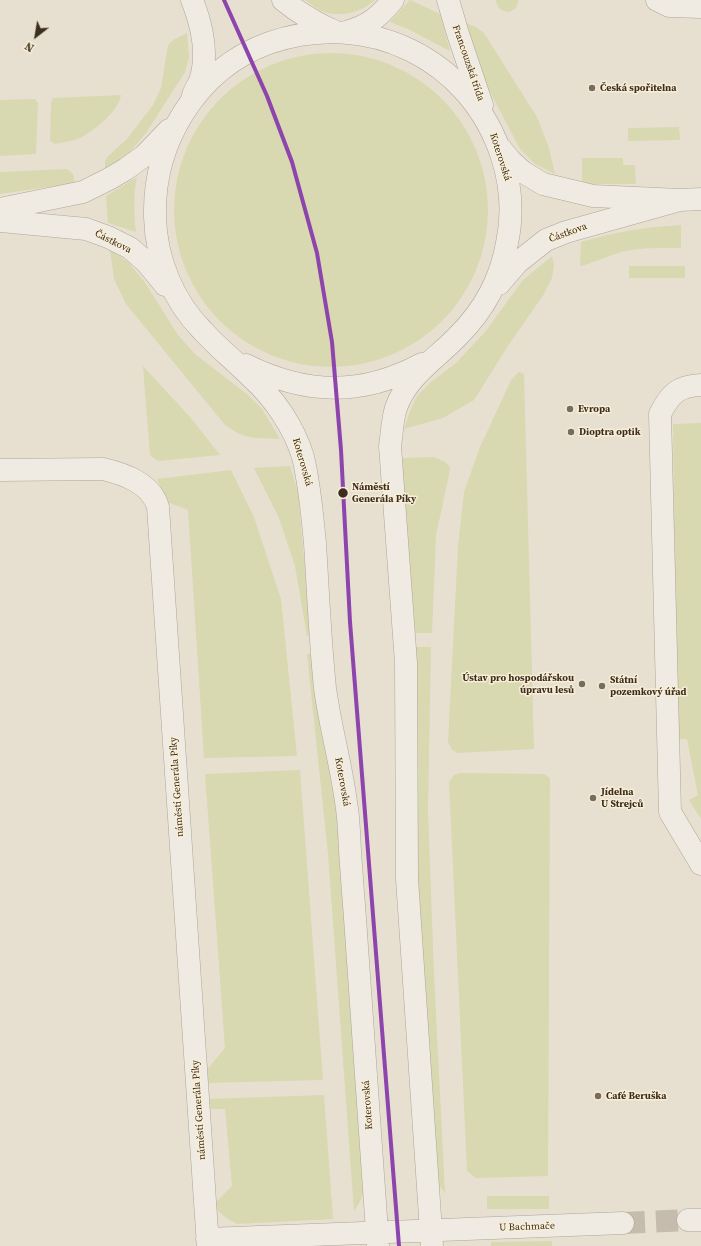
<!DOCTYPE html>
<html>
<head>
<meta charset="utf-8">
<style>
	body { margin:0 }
	#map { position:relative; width:701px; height:1246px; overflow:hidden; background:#e7e0d0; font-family:"Source Serif 4",serif }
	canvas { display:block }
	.north { position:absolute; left:16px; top:16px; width:40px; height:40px; -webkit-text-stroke:3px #f8eed6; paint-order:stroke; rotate:211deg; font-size:11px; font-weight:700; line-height:16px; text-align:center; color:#3d2d1f }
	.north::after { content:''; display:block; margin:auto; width:14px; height:18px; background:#3d2d1f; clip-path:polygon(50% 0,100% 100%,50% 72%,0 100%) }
</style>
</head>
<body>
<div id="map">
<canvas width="701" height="1246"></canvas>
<div class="north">N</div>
</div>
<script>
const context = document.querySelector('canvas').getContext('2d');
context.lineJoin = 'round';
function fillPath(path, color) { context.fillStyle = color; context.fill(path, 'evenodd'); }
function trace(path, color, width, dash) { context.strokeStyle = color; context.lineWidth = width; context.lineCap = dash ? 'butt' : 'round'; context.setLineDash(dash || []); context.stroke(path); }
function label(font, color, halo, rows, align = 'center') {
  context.font = font + ' "Source Serif 4",serif'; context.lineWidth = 3; context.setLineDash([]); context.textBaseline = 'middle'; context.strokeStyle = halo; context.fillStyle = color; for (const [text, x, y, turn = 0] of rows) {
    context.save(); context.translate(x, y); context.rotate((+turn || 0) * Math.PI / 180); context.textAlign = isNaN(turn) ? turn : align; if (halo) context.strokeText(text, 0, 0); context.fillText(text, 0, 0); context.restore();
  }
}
const green = new Path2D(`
	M305 0H375C360 13 340 18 321 11 316 9 310 3 305 0Z
	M410 0 440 14 450 51 408 29 390 22Z
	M496 0H518C518 16 497 15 496 0Z
	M466 23 476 27 484 33 537 117 549 148 555 174 535 164 520 149 486 84Z
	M187 33 189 57 185 72 146 133 130 152 105 170V161L108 156 127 139 153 105 161 88 168 45 173 40Z
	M174 210a157 157 0 1 1 314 0a157 157 0 1 1-314 0Z
	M121 95C118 112 95 130 80 138 73 141 63 142 55 144L50 141 51 103 53 98Z
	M35 99 38 103 36 154 0 156V100Z
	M679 127 680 140 628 141V128Z
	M582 158H623V165H635L636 184H582Z
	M67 169 73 174 75 183 0 194V172Z
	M137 177C133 196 134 213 136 232L108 223 106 196Z
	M681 225V248C661 248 640 247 621 252 607 256 594 263 580 266L581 242C614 232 647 227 681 225Z
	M110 250 128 262 144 281 178 335 195 354 248 395 262 409 280 439C256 438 245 440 225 425L126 304 114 279Z
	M552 256 554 264 552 278 544 294 508 346 474 400 443 418 404 429 410 411 417 396 431 382 456 363 485 332 523 280Z
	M629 266H685V278H629Z
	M143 366 190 417 220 455 158 461 150 455Z
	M519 372 524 374 534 749 458 753 452 750 448 742 458 546 464 492 480 447 511 380Z
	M701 423V819L689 800 698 795 687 739H676L673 424Z
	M434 457 445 462 450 467 449 475 436 535 432 633H412L402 458Z
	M290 466 298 492 311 636H307L295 566 279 518 254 468Z
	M231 470 254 517 281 599 297 756 204 758 188 510 167 502 157 479Z
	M414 647H431L428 811 434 974 445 1193 439 1185 433 1170 417 875 418 761Z
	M307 654H313L339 813 365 1191 359 1203 354 1211 328 854Z
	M300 770 323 1080 205 1083 204 1073 225 1048 205 774Z
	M460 773 544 774 550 778 548 1176 476 1178 467 1171 449 782 454 775Z
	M324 1095 333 1219 237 1224C227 1219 220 1214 213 1205L232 1186 225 1109H208L207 1099Z
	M487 1196H549V1209H487Z
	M552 1241V1246H491V1242Z`);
const minorTunnel = new Path2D(`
	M623 1223 688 1220`);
const minor = new Path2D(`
	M192 0C202 25 209 54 200 81 198 85 195 90 193 95
	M283 0C299 13 315 23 334 31
	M448 0 458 34 482 105
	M657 0 669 6 701 7
	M346 32C368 26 378 18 393 0
	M501 149 511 161 523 172 543 184 593 196 680 200 701 199
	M0 209 83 192 109 179 126 169 144 156 169 130
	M0 221 86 229 108 237 130 248 147 263 165 285
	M499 284 517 263 546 240 566 232 680 200
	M246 365C307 395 362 396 422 364
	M701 385C678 386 670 394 660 414L670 812 701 864
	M0 470 103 469C124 474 151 483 158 507L208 1246
	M688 1220H701
	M207 1239 623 1223
	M378 1246C371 1146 364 1047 357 947 355 915 352 882 350 850 349 834 349 818 346 802 341 764 330 726 325 688 320 640 318 591 315 543 312 514 310 486 303 457 294 427 274 398 251 377 235 361 217 347 202 330 173 301 156 258 155 217 153 142 197 69 269 43 367 9 470 58 502 157 511 185 513 215 507 243 501 278 484 310 458 336 436 359 407 376 396 408 392 420 392 434 390 446L406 663 407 879 432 1246`);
const tram1 = new Path2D(`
	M224 0 267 96 292 162 317 253 332 342 341 450 350 622 399 1246`);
const markers = [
	[592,88,4,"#786c5d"],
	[570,409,4,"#786c5d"],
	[571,432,4,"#786c5d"],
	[343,493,5.5,"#3d2d1f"],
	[582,684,4,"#786c5d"],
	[602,686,4,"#786c5d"],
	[593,798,4,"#786c5d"],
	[598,1096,4,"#786c5d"]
];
const streetNames = [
	["Francouzská třída",468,63,71],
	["Koterovská",500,157,72],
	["Částkova",568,233,-20],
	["Částkova",113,242,27],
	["Koterovská",302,462,74],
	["Koterovská",342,782,80],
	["náměstí Generála Píky",177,787,-94],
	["Koterovská",368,1105,-94],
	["náměstí Generála Píky",199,1110,-94],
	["U Bachmače",527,1227,-2]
];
const poiNames = [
	["Česká spořitelna",600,88],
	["Evropa",578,409],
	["Dioptra optik",579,432],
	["Ústav pro hospodářskou",574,678,"right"],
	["úpravu lesů",574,690,"right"],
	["Státní",610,680],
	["pozemkový úřad",610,692],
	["Jídelna",601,792],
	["U Strejců",601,804],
	["Café Beruška",606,1096]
];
const stopNames = [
	["Náměstí",352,487],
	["Generála Píky",352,499]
];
fillPath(green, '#d8d8b1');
trace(minorTunnel, '#c5bcad', 22, [22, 11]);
trace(minor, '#ada598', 23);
trace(minor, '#efebe2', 22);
trace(tram1, '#8e44ad', 4);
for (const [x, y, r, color] of markers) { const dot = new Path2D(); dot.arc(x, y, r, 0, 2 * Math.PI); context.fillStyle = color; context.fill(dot); trace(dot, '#f8eed6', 1.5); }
label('10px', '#3d2d1f', '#f8eed6', streetNames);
label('bold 10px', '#3d2d1f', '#f8eed6', poiNames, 'left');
label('bold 10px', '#3d2d1f', '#f8eed6', stopNames, 'left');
</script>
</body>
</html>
